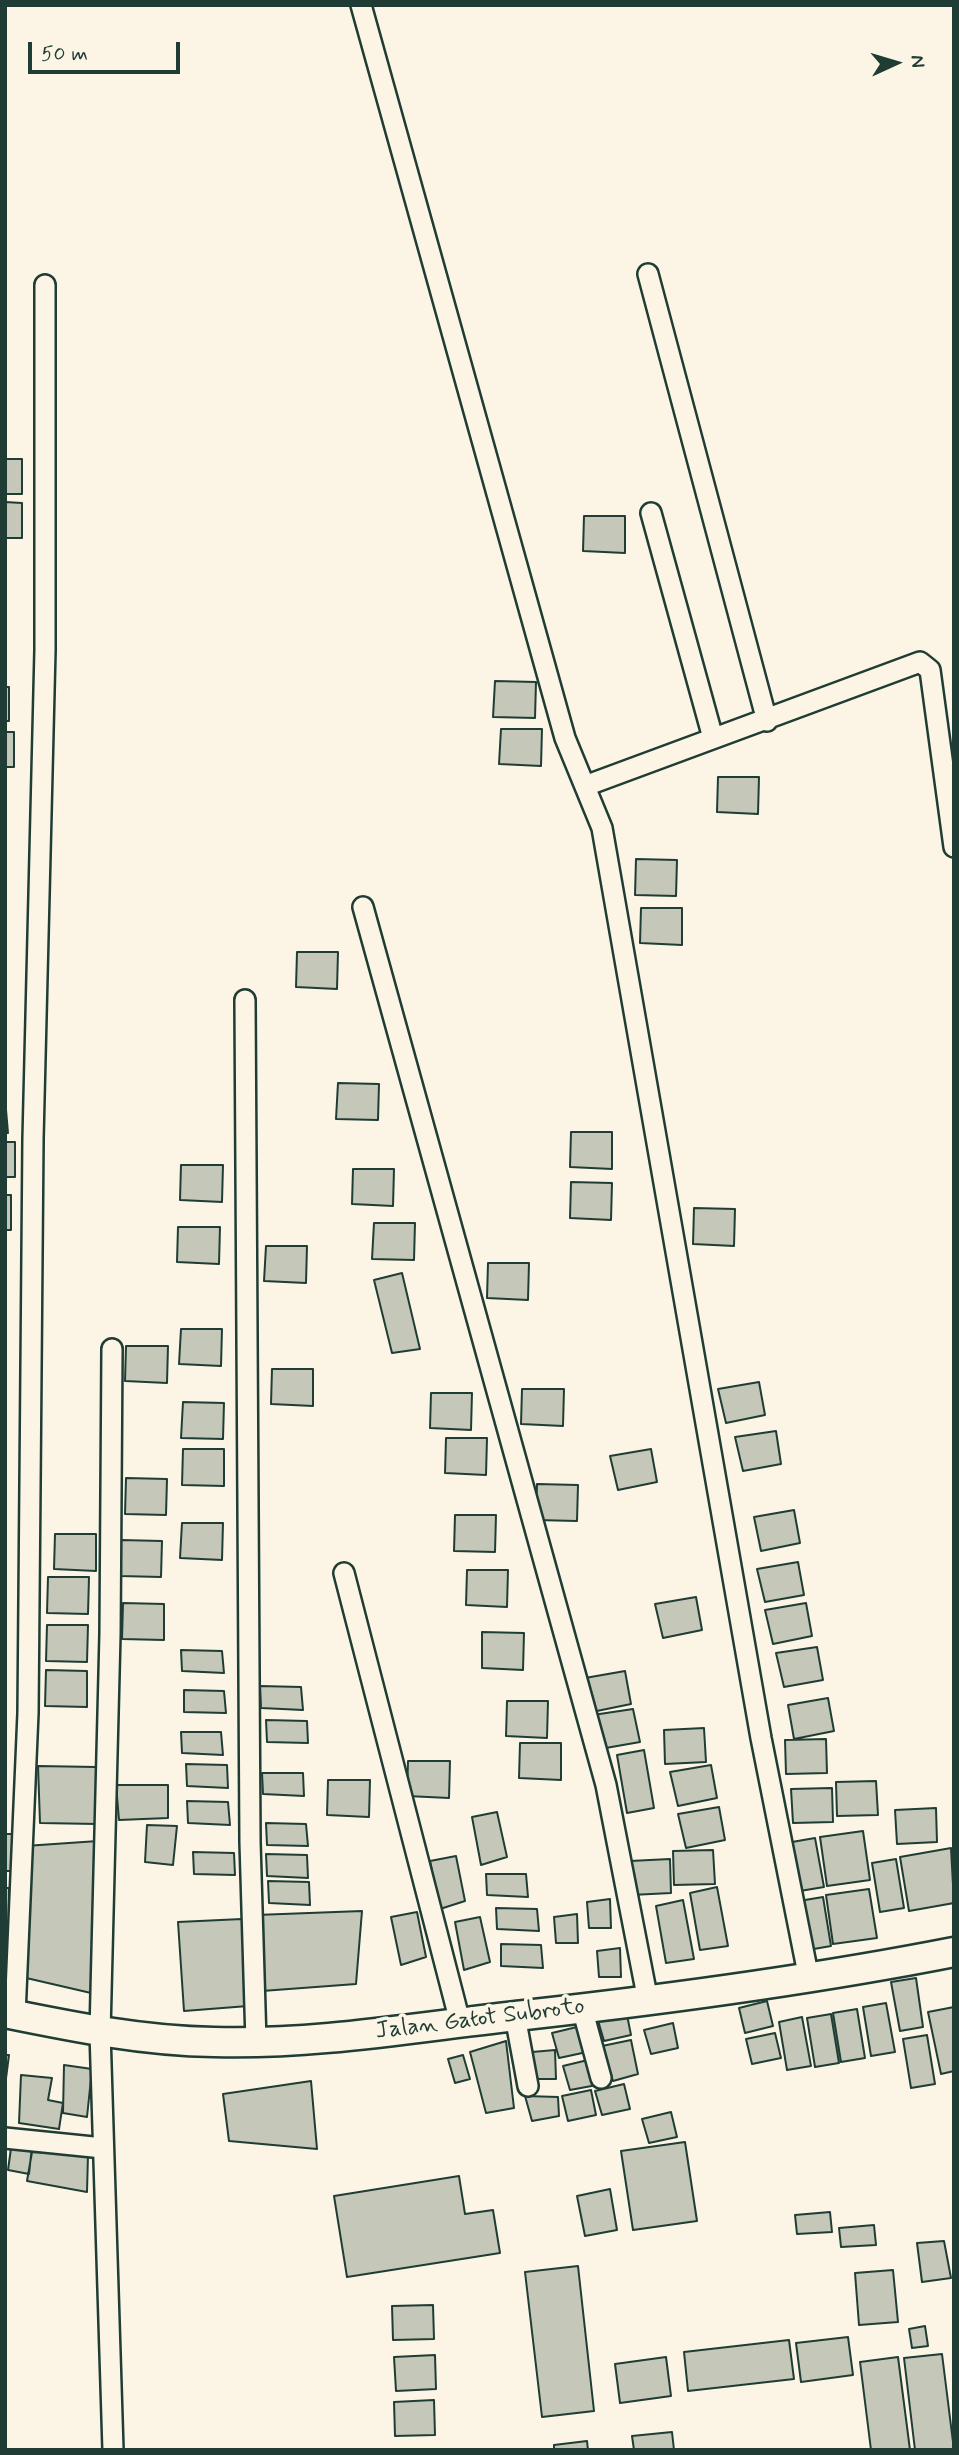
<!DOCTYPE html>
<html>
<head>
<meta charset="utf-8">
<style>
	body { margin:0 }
	#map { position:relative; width:959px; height:2455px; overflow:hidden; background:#fcf5e5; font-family:Mynerve,sans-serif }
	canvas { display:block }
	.frame { position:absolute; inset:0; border:7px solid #1f3d34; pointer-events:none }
	.north { position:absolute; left:861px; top:28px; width:70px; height:70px; -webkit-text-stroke:5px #fcf5e5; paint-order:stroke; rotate:86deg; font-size:19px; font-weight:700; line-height:28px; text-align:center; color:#1f3d34 }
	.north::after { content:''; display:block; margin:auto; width:24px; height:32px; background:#1f3d34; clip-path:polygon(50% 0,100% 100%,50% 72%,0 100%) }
	.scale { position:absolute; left:28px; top:42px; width:152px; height:32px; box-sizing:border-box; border:4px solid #1f3d34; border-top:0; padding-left:9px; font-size:21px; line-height:24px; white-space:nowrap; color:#1f3d34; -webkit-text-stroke:5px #fcf5e5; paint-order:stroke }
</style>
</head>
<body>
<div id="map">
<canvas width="959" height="2455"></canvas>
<div class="frame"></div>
<div class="north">N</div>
<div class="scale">50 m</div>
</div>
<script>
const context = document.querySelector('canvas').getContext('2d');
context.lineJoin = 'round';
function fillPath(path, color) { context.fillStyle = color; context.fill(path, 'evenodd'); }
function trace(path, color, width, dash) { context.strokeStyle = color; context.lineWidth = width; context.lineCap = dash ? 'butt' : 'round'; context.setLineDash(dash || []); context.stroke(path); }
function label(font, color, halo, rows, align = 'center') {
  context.font = font + ' Mynerve,sans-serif'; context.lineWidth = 7; context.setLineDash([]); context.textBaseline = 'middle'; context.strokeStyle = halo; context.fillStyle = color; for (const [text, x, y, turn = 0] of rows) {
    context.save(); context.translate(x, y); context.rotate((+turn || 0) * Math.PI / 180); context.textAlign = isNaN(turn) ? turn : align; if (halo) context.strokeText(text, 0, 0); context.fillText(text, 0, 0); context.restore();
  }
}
const building = new Path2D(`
	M5 459H22V494H5Z
	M5 502 22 503V538H5Z
	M584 516H625V553L583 551Z
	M495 681 536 682 535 718 493 717Z
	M5 687H9V721H5Z
	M501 729H542L541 766 499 764Z
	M5 732H14V767H5Z
	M718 777H759L758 814 717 812Z
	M636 859 677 860 676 896 635 895Z
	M641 908H682V945L640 943Z
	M297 952H338L337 989 296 987Z
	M338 1083 379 1084 378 1120 336 1119Z
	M5 1098 8 1133H5Z
	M571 1132H612V1169L570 1167Z
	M5 1142H15V1177H5Z
	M181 1165H223L222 1202 180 1200Z
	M353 1169H394L393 1206 352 1204Z
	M571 1182 612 1183 611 1220 570 1218Z
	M5 1195H11V1230H5Z
	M694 1208 735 1209 734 1246 693 1244Z
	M374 1223H415L414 1260 372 1259Z
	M178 1227H220L219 1264 177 1262Z
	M266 1246H307L306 1283 264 1281Z
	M488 1263H529L528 1300 487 1298Z
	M402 1273 420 1349 392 1353 374 1280Z
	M181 1329H222L221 1366 179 1364Z
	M126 1346H168L167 1383 125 1381Z
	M272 1369H313V1406L271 1404Z
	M759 1382 765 1415 726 1423 718 1389Z
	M522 1389H564L563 1426 521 1424Z
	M431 1393H472L471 1430 430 1428Z
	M183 1402 224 1403 223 1439 181 1438Z
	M776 1431 781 1464 743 1471 735 1437Z
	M446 1438H487L486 1475 445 1473Z
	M183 1449H224V1486L182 1485Z
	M651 1449 657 1482 618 1490 610 1456Z
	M126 1478 167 1479 166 1515 125 1514Z
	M537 1484 578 1485 577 1521 536 1520Z
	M794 1510 800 1543 761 1551 754 1517Z
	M455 1515H496L495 1552 454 1551Z
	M182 1523H223L222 1560 180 1558Z
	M55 1534H96V1571L54 1569Z
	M121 1540 162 1541 161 1577 120 1576Z
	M798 1562 804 1595 765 1602 757 1569Z
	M467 1570H508L507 1607 466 1605Z
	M48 1577H89L88 1614 47 1613Z
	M696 1597 702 1630 663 1638 655 1604Z
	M123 1603 164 1604V1640L122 1639Z
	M806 1603 812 1636 773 1644 765 1610Z
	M47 1625H88L87 1662 46 1661Z
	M482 1632 524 1633 523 1670 482 1668Z
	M817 1647 823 1680 784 1687 776 1653Z
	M181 1650 222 1651 224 1673 182 1671Z
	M46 1670 87 1671V1707L45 1706Z
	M625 1671 631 1704 592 1712 585 1678Z
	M260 1686 301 1687 303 1710 261 1708Z
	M184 1690 224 1691 226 1713 184 1712Z
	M828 1698 834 1731 794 1739 788 1705Z
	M507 1701H548L547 1738 506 1736Z
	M633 1709 640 1742 600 1749 593 1715Z
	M266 1720 307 1721 308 1743 267 1742Z
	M704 1728 706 1762 665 1764 664 1730Z
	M181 1732H221L223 1755 182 1753Z
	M826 1739 827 1773 786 1774 785 1740Z
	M520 1743H561V1780L519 1778Z
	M644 1750 654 1808 627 1813 617 1755Z
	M408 1761H450L449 1798 407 1796Z
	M186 1764 227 1765 228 1788 187 1786Z
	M711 1765 717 1798 678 1806 670 1772Z
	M38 1766 96 1767 97 1824 40 1823Z
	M262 1773H303L304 1796 263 1794Z
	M328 1780H370L369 1817 327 1815Z
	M876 1781 878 1815 837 1816 836 1782Z
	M116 1785H168V1818L119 1820Z
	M832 1788 833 1822 793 1823 791 1789Z
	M187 1801 228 1802 230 1825 188 1823Z
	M719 1807 725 1840 686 1848 678 1814Z
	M936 1808 937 1842 897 1844 895 1810Z
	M497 1812 507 1857 481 1865 472 1817Z
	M266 1823 306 1824 308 1846 267 1845Z
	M147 1825 177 1826 173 1865 145 1862Z
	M863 1831 870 1880 827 1886 820 1837Z
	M5 1834H12V1871H5Z
	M815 1838 824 1887 800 1891 792 1842Z
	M98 1841 91 1993 22 1977 25 1846Z
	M951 1848 954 1903 909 1911 900 1857Z
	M713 1850 715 1884 674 1885 673 1851Z
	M193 1852 234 1853 235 1875 194 1874Z
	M266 1854 307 1855 308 1878 267 1876Z
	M456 1856 465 1901 440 1909 430 1861Z
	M670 1859 671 1893 631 1895 630 1861Z
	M896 1859 904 1908 880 1912 872 1863Z
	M486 1874H526L528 1897 487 1895Z
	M268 1881 309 1882 310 1905 269 1903Z
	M717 1887 728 1946 700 1950 690 1893Z
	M5 1888H9L8 1982H5Z
	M869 1889 877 1938 833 1944 826 1895Z
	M823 1897 831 1946 808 1950 799 1901Z
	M610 1899 611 1928H589L587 1902Z
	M683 1900 694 1959 666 1963 656 1906Z
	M496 1908 537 1909 539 1931 497 1929Z
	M362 1911 356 1984 262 1991 256 1915Z
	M417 1912 426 1957 401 1965 391 1917Z
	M577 1914 578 1943H556L554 1917Z
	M480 1917 490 1962 464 1970 455 1922Z
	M242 1919 248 2006 184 2011 178 1922Z
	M501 1944 541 1945 543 1968 501 1966Z
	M620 1948 621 1977H599L597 1951Z
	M916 1978 923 2027 900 2031 891 1982Z
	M767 2001 773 2026 745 2033 739 2008Z
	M886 2003 895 2052 871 2056 863 2007Z
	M954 2007V2071L941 2074 928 2012Z
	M857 2009 865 2058 841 2062 833 2013Z
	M626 2010 631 2035 604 2041 597 2017Z
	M831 2014 839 2063 815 2067 807 2018Z
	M802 2017 811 2066 787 2070 779 2022Z
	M673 2023 678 2048 651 2054 644 2030Z
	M581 2026 587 2052 559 2058 552 2033Z
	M775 2033 781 2058 752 2064 746 2039Z
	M927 2035 935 2084 911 2088 903 2039Z
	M631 2040 638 2074 613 2081 602 2046Z
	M506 2041 514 2108 486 2113 470 2052Z
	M555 2050 556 2079H535L532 2052Z
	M5 2055H9L5 2086Z
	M463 2055 470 2079 455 2083 448 2059Z
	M592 2059 597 2085 570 2090 563 2066Z
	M64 2065 92 2069 87 2117 63 2113Z
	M21 2075 52 2078 48 2100 63 2103 59 2129 19 2123Z
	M311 2081 317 2149 229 2141 223 2094Z
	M624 2084 630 2109 602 2115 595 2091Z
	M591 2090 596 2115 568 2121 562 2096Z
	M525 2096 558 2097 559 2116 532 2121Z
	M671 2112 677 2137 649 2143 642 2119Z
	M12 2141 32 2146 29 2174 8 2170Z
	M685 2142 697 2221 633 2230 621 2151Z
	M32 2152 88 2155 87 2192 27 2181Z
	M459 2176 465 2214 493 2210 500 2253 347 2277 334 2196Z
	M610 2189 617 2230 585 2236 577 2196Z
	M830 2212 832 2232 797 2234 795 2215Z
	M874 2225 876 2245 841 2247 839 2228Z
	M944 2241 951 2278 922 2282 917 2243Z
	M578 2266 594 2411 542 2417 525 2272Z
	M893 2270 898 2322 859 2325 855 2273Z
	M433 2305 434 2339 393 2340 392 2306Z
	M925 2326 928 2346 912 2348 909 2329Z
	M848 2337 853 2375 801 2382 796 2343Z
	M789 2340 794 2379 688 2391 684 2352Z
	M942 2354 954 2450H915L904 2358Z
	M435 2355 436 2389 396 2391 394 2357Z
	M666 2357 671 2396 620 2403 615 2364Z
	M898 2357 910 2450H871L860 2362Z
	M434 2400 435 2435 395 2436 394 2402Z
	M672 2432 674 2450H634L632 2436Z
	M587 2441 588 2450H554V2445Z`);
const street = new Path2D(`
	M361 5 565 738 602 828 761 1738 809 1979
	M648 274 767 721
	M651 513 713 738
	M585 786 920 662 930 670 954 847
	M363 907 606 1785 648 2001
	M245 1000 250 1842 256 2042
	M112 1349 110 1634 100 2032 113 2450
	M344 1573 460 2022
	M582 2008 601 2078
	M15 2015 28 1713 33 1139 45 650V285
	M515 2016 528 2086
	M5 2138 103 2148`);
const secondary = new Path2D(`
	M5 2013C74 2027 143 2041 214 2042 318 2045 422 2026 525 2015 669 1999 811 1980 954 1952`);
const streetNames = [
	["Jalan Gatot Subroto",480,2020,-7]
];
fillPath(building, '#c5c7b9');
trace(building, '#1f3d34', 2);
trace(street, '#1f3d34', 24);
trace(secondary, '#1f3d34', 33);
trace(street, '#fcf5e5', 19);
trace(secondary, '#fcf5e5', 28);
label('24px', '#1f3d34', '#fcf5e5', streetNames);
</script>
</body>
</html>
